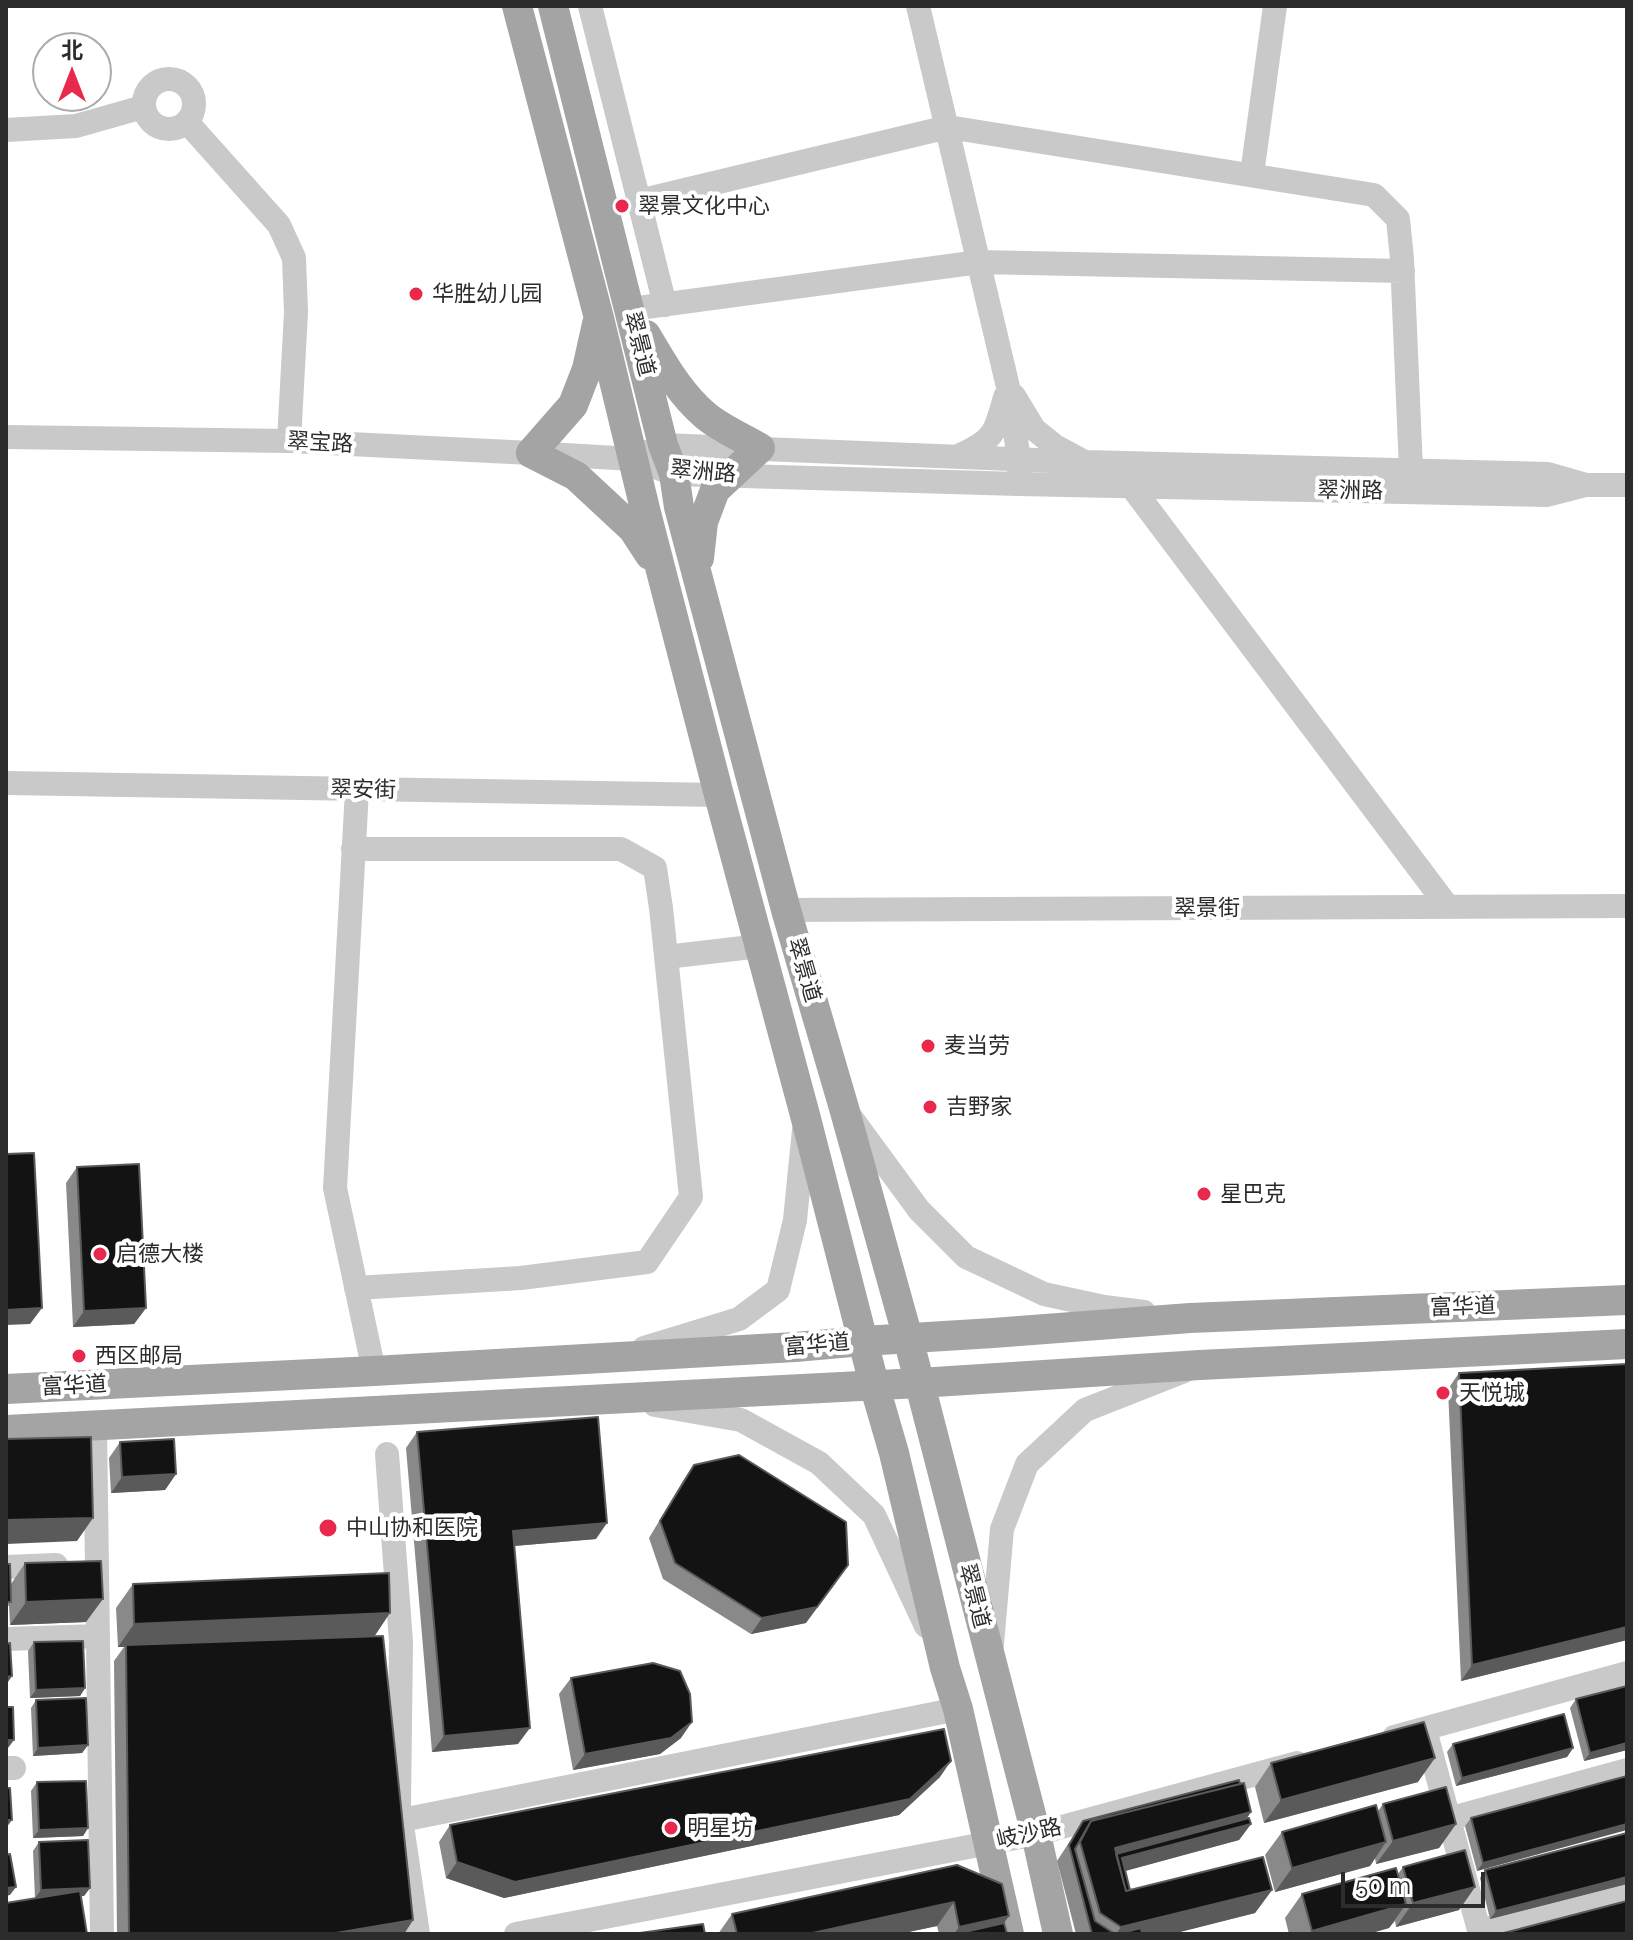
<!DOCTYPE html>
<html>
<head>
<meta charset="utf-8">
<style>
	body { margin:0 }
	#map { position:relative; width:1633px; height:1940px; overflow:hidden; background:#fff; font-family:Raleway,"Noto Sans SC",sans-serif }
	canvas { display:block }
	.frame { position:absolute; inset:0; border:8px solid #2c2c2c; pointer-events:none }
	.north { position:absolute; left:32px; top:32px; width:80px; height:80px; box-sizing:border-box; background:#fff; border:2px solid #ababab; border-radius:50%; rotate:0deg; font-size:22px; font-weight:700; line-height:32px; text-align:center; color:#2c2c2c }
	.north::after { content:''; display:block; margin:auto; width:28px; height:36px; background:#e9284e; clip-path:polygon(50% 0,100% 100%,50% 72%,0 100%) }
	.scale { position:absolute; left:1341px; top:1872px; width:144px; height:36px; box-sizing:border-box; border:4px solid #2c2c2c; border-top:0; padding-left:10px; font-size:24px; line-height:28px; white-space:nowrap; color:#2c2c2c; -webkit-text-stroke:6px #fff; paint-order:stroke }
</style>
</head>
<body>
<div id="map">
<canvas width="1633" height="1940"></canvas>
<div class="frame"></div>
<div class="north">北</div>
<div class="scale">50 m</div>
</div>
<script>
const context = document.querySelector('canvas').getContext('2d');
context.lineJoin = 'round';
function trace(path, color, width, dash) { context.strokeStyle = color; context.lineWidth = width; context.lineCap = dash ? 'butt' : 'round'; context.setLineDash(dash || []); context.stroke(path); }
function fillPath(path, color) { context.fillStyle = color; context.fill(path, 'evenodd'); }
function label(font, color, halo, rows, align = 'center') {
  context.font = font + ' Raleway,"Noto Sans SC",sans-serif'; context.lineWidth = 8; context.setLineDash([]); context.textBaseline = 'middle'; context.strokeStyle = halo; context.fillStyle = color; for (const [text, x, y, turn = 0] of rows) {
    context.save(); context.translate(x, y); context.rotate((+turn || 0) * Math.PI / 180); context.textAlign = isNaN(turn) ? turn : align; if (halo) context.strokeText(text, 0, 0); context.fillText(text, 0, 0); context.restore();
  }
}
const minor = new Path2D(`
	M590 6 665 305
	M918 6 1008 387 1019 459V473
	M144 104a25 25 0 1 1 50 0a25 25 0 1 1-50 0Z
	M187 122 279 225 294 258 296 312 289 441
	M6 130 76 126 143 107
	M1252 174 1275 6
	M639 201 948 127 1374 195 1398 219 1402 259 1411 470
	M631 309 979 262 1403 271
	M1014 396 1034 429 1055 446 1081 460
	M6 437 289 441 531 453 633 459 674 474 1019 484 1547 495 1586 485H1627
	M650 451 663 445 1086 462 1548 474 1586 485
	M960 455C994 441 996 431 1005 397
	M1131 486 1448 907
	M6 783 719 795
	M357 790 335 1188 374 1371
	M353 849H621L655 868 661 908 691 1197 647 1262 521 1278 356 1288
	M786 910 1627 906
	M666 957 760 946
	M850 1116 919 1210 966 1257 1044 1294 1104 1307 1144 1312
	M644 1348 739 1319 778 1290 795 1220 804 1130
	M655 1405 741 1420 819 1463 874 1515 926 1626
	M95 1425 102 1934
	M387 1454 401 1642 399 1805 418 1934
	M6 1567 56 1565
	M6 1639 98 1636
	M992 1644 1002 1529 1027 1464 1085 1410 1184 1371
	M1425 1730 1480 1934
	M1394 1737 1627 1673
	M6 1768H14
	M1448 1819 1627 1770
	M402 1820 958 1709
	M1479 1931 1627 1894
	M516 1934 1036 1834 1297 1763`);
const major = new Path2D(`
	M517 6 599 318 645 509 719 795 805 1115 874 1384 894 1453 945 1668 958 1709 1009 1934
	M553 6 663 445 674 474 679 507 786 910 844 1108 908 1338 1036 1834 1058 1934
	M597 324 587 369 573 405 531 453 576 476 633 529 650 555
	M646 335C663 364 680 394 706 416 722 429 743 438 760 448L715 490 703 522 699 558
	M6 1389 374 1371 795 1347 863 1341 993 1333 1190 1318 1627 1300
	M6 1430 919 1383 1200 1365 1627 1344`);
const wall = new Path2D(`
	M77 1167 146 1308 134 1324 73 1327 66 1183Z
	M1459 1373 1627 1640 1461 1681 1448 1389Z
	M417 1432 596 1539 514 1546 518 1744 432 1752 406 1448Z
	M120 1442 176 1474 165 1490 111 1493 109 1458Z
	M694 1465 806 1623 751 1634 663 1579 649 1538 683 1481Z
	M25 1563 86 1622 10 1625 9 1605 6 1610V1564L11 1584Z
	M133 1584 374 1636 413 1920 404 1934H117L114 1661 124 1647H118L116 1608Z
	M34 1642 85 1688 80 1696 30 1698 28 1651Z
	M571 1678 681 1738 660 1754 573 1770 559 1694Z
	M1576 1699 1627 1750 1584 1761 1570 1708Z
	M36 1700 88 1745 82 1753 33 1756 31 1708Z
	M1453 1744 1573 1748 1567 1757 1456 1786 1447 1752Z
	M1271 1763 1418 1782 1264 1823 1255 1787Z
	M1627 1776 1477 1871 1465 1826 1471 1818Z
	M940 1777 899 1815 504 1898 446 1878 439 1842 450 1825Z
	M37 1782 88 1828 83 1836 33 1838 31 1791Z
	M1383 1804 1456 1824 1439 1848 1376 1864 1375 1858 1370 1866 1275 1892 1265 1855 1282 1832 1378 1811Z
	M1246 1819 1251 1824 1239 1840 1125 1871 1130 1890H1272L1255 1913 1172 1934H1076L1057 1861 1083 1821Z
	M1627 1833V1884L1490 1919 1480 1878 1485 1870Z
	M39 1842 90 1888 84 1896 35 1898 33 1851Z
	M957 1865 1004 1923 1007 1934H939L937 1926 899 1934H718L732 1914Z
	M1403 1867 1475 1887 1459 1910 1396 1927 1395 1921 1389 1928 1368 1934H1289L1285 1918 1302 1894 1398 1874Z`);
const shadedWall = new Path2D(`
	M42 1308 30 1324 6 1325V1310Z
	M146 1308 134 1324 73 1327 84 1311Z
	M176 1474 165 1490 111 1493 122 1477Z
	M93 1518 77 1541 6 1544V1520Z
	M607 1523 596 1539 502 1547 513 1531Z
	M837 1581 806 1623 751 1634 762 1618Z
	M103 1599 86 1622 10 1625 26 1602Z
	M390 1613 374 1637 126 1645 124 1647H118L134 1624Z
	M1627 1627V1640L1461 1681 1472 1665Z
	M12 1676 6 1685V1677Z
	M85 1688 80 1696 30 1698 36 1690Z
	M692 1722 681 1738 660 1754 573 1770 585 1754Z
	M530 1728 518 1744 432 1752 444 1736Z
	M6 1740H14L8 1748H6Z
	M1627 1743V1750L1584 1761 1590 1753Z
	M88 1745 82 1753 33 1756 38 1748Z
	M1573 1748 1567 1757 1456 1786 1462 1778Z
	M1435 1758 1418 1782 1264 1823 1281 1800Z
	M951 1761 940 1777 899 1815 504 1898 446 1878 457 1862Z
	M1251 1812 1241 1827 1251 1824 1239 1840 1114 1874 1115 1848Z
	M6 1820H12L6 1828Z
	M1456 1824 1439 1848 1376 1864 1393 1841Z
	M1627 1824V1830L1477 1871 1483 1863Z
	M88 1828 83 1836 33 1838 39 1830Z
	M1386 1842 1370 1866 1275 1892 1292 1868Z
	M1627 1877V1884L1490 1919 1496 1911Z
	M16 1887 10 1895 6 1896V1888Z
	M1475 1887 1459 1910 1396 1927 1413 1903Z
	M90 1888 84 1896 35 1898 41 1890Z
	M1272 1890 1255 1913 1172 1934H1116L1121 1927Z
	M954 1902 937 1926 899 1934H808Z
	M1406 1904 1389 1928 1368 1934H1309L1312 1931Z
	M1009 1916 996 1934H954L959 1927Z
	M413 1920 404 1934H330Z`);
const building = new Path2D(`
	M34 1153 42 1308 6 1310V1154Z
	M139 1164 146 1308 84 1311 77 1167Z
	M1627 1364V1627L1472 1665 1459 1373Z
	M598 1417 607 1523 513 1531 530 1728 444 1736 417 1432Z
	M91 1437 93 1518 6 1520V1439Z
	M174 1439 176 1474 122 1477 120 1442Z
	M739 1455 846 1522 848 1565 817 1607 762 1618 675 1563 660 1521 694 1465Z
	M101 1561 103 1599 26 1602 25 1563Z
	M6 1564H10L11 1602H6Z
	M389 1573 390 1613 134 1624 133 1584Z
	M383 1636 413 1920 330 1934H129L126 1645Z
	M83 1641 85 1688 36 1690 34 1642Z
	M10 1643 12 1676 6 1677V1644Z
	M653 1663 680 1671 690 1694 692 1722 671 1738 585 1754 571 1678Z
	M1627 1686V1743L1590 1753 1576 1699Z
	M86 1698 88 1745 38 1748 36 1700Z
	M6 1707H13L14 1740H6Z
	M1564 1714 1573 1748 1462 1778 1453 1744Z
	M1424 1722 1435 1758 1281 1800 1271 1763Z
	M944 1729 951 1761 910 1799 515 1882 457 1862 450 1825Z
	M1627 1776V1824L1483 1863 1471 1818Z
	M1239 1780 1240 1784 1091 1821 1075 1849 1095 1921 1115 1934H1092L1069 1845 1083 1821Z
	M86 1781 88 1828 39 1830 37 1782Z
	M1244 1783 1251 1812 1115 1848 1126 1891 1263 1857 1272 1890 1121 1927 1100 1913 1080 1842 1091 1821Z
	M1446 1787 1456 1824 1393 1841 1383 1804Z
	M6 1788H10L12 1820H6Z
	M1376 1805 1386 1842 1292 1868 1282 1832Z
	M1249 1818 1251 1824 1122 1858 1130 1890 1126 1891 1116 1854Z
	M1627 1833V1877L1496 1911 1485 1870Z
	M88 1840 90 1888 41 1890 39 1842Z
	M1465 1850 1475 1887 1413 1903 1403 1867Z
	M10 1854 16 1887 6 1888V1855Z
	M957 1865 1002 1884 1009 1916 959 1927 954 1902 808 1934H737L732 1914Z
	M1396 1868 1406 1904 1312 1931 1302 1894Z
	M80 1891 87 1934H6V1903Z
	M1627 1901V1934H1500Z
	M1004 1923 1007 1934H956Z
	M703 1924 705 1934H633Z
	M1141 1928 1142 1934H1118Z`);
const markers = [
	[622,206,8,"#e9284e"],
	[416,294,8,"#e9284e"],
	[928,1046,8,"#e9284e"],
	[930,1107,8,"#e9284e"],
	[1204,1194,8,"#e9284e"],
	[100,1254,8,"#e9284e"],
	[79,1356,8,"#e9284e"],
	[1443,1393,8,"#e9284e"],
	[328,1528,10,"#e9284e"],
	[671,1828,8,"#e9284e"]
];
const poiNames = [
	["翠景文化中心",638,206],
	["华胜幼儿园",432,294],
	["麦当劳",944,1046],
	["吉野家",946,1107],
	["星巴克",1220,1194],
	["启德大楼",116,1254],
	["西区邮局",95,1356],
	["天悦城",1459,1393],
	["中山协和医院",346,1528],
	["明星坊",687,1828]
];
const streetNames = [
	["翠景道",639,344,76],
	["翠宝路",320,443,3],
	["翠洲路",703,472,5],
	["翠洲路",1350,491,1],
	["翠安街",363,790,1],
	["翠景街",1207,908],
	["翠景道",804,970,74],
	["富华道",1463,1307,-2],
	["富华道",817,1345,-5],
	["富华道",74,1386,-3],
	["翠景道",974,1596,76],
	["岐沙路",1029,1834,-13]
];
trace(minor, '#c9c9c9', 24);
trace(major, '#a4a4a4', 30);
fillPath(wall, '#898989');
fillPath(shadedWall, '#5a5a5a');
fillPath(building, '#131313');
trace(building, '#5a5a5a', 2);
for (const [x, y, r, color] of markers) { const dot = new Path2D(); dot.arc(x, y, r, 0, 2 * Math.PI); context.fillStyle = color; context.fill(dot); trace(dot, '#fff', 3); }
label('22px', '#2c2c2c', '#fff', poiNames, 'left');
label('22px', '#2c2c2c', '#fff', streetNames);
</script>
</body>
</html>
